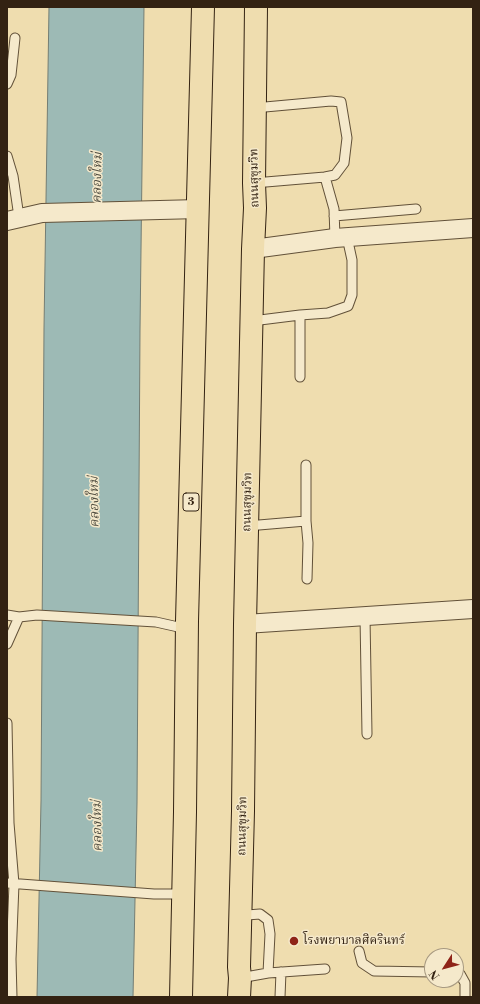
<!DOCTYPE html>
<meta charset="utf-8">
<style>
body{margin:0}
#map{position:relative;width:480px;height:1004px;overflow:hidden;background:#efddaf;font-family:"Libre Bodoni",serif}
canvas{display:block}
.frame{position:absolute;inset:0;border:8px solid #332212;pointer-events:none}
.north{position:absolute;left:424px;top:948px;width:40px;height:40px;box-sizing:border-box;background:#f5e9cb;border:1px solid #a79981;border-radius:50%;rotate:234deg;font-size:11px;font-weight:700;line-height:16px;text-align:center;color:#332212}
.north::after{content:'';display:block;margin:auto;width:14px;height:18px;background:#8f2418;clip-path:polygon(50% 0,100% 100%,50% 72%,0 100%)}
</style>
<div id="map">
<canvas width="480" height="1004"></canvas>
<div class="frame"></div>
<div class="north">N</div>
</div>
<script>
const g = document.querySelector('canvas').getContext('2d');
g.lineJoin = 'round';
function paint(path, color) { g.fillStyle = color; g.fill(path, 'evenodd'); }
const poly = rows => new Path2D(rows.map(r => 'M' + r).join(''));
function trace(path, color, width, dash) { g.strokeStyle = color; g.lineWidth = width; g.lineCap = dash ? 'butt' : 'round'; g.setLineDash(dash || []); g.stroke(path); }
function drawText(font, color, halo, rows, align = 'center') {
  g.font = font + ' "Libre Bodoni","Noto Serif Thai",serif'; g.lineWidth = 3; g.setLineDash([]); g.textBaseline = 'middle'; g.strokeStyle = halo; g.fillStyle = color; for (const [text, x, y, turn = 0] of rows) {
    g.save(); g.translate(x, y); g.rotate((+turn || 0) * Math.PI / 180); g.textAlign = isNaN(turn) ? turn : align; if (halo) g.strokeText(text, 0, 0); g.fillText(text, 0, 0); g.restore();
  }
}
const water = poly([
 [49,7,144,7,140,330,137,803,133,997,37,997,41,801,44,328,49,7]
]);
const service = poly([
 [7,84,11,75,15,38],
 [254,108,331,101,341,102,347,138,344,163,335,175,325,177],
 [7,156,13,176,19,217],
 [254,183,325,177,334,209,335,238],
 [334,216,416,209],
 [300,315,300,377],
 [252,321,300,315,328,313,348,306,352,295,352,260,347,237],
 [306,465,306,521,308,543,307,579],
 [247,526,306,521],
 [7,615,19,617],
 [365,617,367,734],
 [7,644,19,617,37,615,156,622,187,629],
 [7,723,9,823,14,884,11,959,12,997],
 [7,883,154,894,183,894],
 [240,919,247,915,260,914,268,920,270,934,268,973],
 [359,951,362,963,374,971,432,972],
 [456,973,460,974,465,983,465,997],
 [240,978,268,973,325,969],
 [280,997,281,972]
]);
const minor = poly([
 [7,221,42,213,199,209],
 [253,249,335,238,473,228],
 [245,624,473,609]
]);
const trunk = poly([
 [181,997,185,812,187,621,203,7],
 [239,997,240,978,239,967,243,811,245,624,253,249,255,208,254,183,256,7]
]);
const markers = [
 [294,941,5,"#8f2418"]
];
const shields = [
 [191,502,16]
];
const shieldNames = [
 ["3",191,502]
];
const streetNames = [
 ["ถนนสุขุมวิท",255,178,-91],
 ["ถนนสุขุมวิท",248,502,-89],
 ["ถนนสุขุมวิท",243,826,-89]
];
const poiNames = [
 ["โรงพยาบาลศิครินทร์",303,941]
];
const waterNames = [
 ["คลองใหม่",98,178,-89],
 ["คลองใหม่",95,502,-91],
 ["คลองใหม่",98,826,-91]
];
paint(water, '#9dbab5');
trace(water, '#737d74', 1);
trace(service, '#625139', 11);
trace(minor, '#625139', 20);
trace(trunk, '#332212', 24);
trace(service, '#f5e9cb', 9);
trace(minor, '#f5e9cb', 18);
trace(trunk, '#efddaf', 22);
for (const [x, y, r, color] of markers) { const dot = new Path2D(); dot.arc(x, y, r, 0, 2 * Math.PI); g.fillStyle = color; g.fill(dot); trace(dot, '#f5e9cb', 1.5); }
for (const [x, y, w] of shields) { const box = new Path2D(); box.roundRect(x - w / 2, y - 9, w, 18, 3); g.fillStyle = '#f5e9cb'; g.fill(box); trace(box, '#332212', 1); }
drawText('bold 11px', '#332212', null, shieldNames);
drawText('12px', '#332212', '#f5e9cb', streetNames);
drawText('12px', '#332212', '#f5e9cb', poiNames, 'left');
drawText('italic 13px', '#535043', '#f5e9cb', waterNames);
</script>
